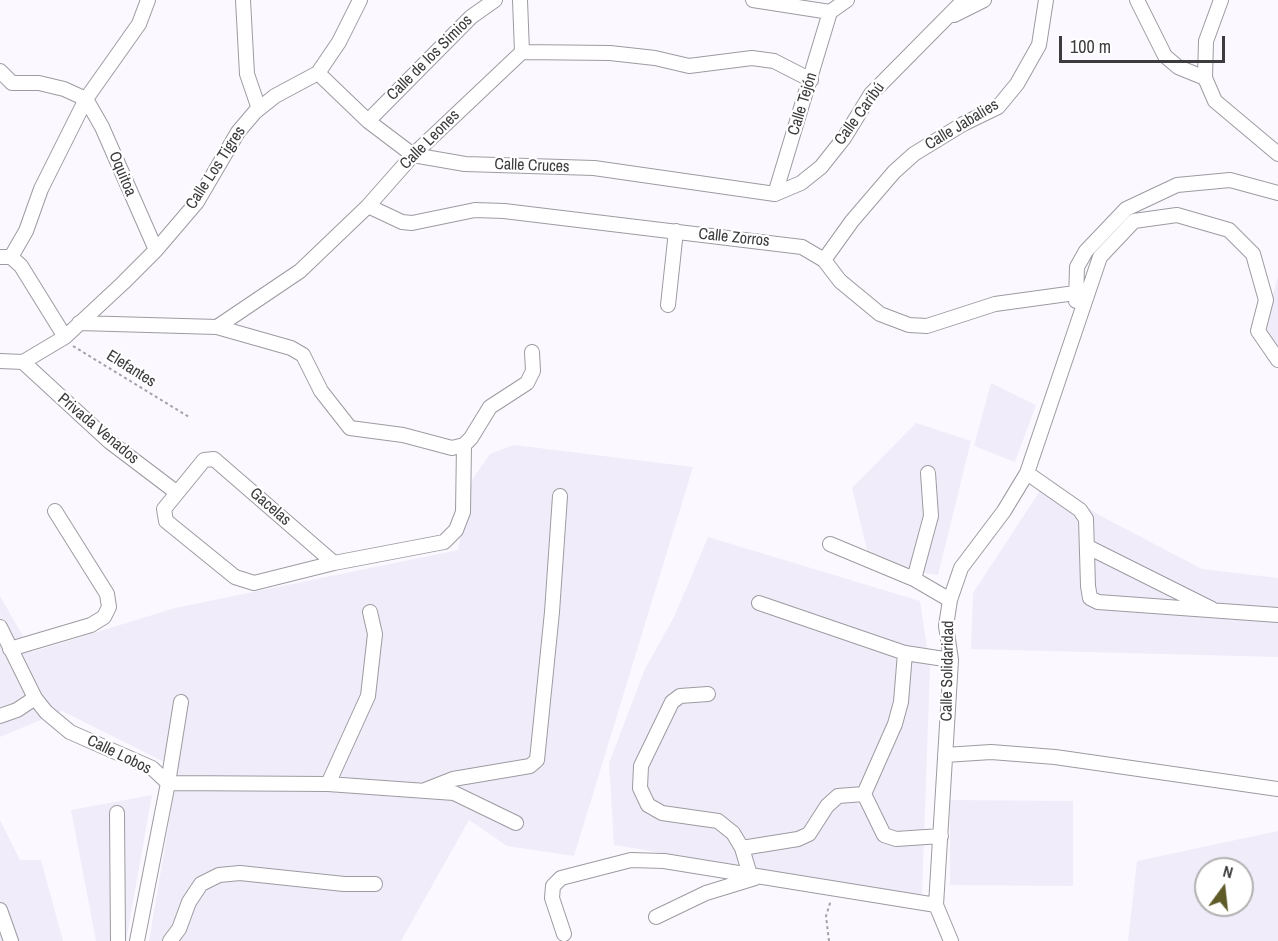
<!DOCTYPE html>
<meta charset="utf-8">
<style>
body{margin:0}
#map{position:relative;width:1278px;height:941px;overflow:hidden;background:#fbf8ff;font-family:"Archivo Narrow",sans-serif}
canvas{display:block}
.north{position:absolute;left:1194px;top:857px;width:60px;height:60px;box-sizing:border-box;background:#fff;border:2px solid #b1b1b1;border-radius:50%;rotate:15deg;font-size:16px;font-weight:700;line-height:24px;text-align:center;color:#3c3b3d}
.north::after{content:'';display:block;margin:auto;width:21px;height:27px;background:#5e5b28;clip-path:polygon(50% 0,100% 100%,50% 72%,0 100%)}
.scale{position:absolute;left:1059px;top:36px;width:166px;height:27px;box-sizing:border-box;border:3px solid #3c3b3d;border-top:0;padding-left:8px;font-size:18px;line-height:21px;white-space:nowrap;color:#3c3b3d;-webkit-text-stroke:4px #fff;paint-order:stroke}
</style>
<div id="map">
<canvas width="1278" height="941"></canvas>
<div class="north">N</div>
<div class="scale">100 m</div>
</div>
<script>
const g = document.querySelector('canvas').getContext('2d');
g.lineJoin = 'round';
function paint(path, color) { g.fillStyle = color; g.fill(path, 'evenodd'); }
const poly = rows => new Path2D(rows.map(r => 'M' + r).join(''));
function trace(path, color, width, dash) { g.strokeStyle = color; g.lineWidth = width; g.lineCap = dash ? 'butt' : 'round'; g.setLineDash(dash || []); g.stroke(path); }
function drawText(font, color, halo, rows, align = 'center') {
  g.font = font + ' "Archivo Narrow",sans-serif'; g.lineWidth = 4.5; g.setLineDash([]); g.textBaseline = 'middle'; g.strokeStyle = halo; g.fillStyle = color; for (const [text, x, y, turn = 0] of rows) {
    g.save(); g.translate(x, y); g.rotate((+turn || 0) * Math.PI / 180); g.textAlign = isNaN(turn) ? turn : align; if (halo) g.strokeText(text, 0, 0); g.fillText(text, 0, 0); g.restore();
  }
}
const built = poly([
 [1278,276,1278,348,1264,328],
 [991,383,1036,405,1015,462,974,446],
 [916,423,971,441,938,575,871,566,852,488],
 [514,445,693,467,574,856,507,846,469,820,401,941,149,941,178,769,62,711,0,737,0,596,32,652,175,608,458,550,472,480,490,454],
 [1047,480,1099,515,1202,569,1278,578,1278,657,971,649,973,593],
 [708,537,920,601,930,667,922,895,614,845,609,763,645,669,674,617],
 [152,795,126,941,96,941,71,810],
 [950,800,1073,801,1073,886,950,885],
 [0,820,20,860,41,860,63,941,0,941],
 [1278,831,1278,941,1128,941,1137,861],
 [1206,869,1242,869,1242,905,1206,905]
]);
const path = poly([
 [73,346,189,417],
 [829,941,826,916,831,900]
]);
const minor = poly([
 [243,0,247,74,259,109],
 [520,0,522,52],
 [753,0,830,12],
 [1137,0,1165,56,1178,67,1205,78],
 [1221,0,1206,41,1205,78,1215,101,1278,154],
 [830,12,847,0],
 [954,15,984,0],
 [0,71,12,83,39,83,64,89,86,99],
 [318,73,368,121,413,155,465,164,594,168,775,194,801,183,821,167,844,138,871,94,964,0],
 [86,99,102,127,156,250],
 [368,121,471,17,495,0],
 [775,194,830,12],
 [368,206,402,222,412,223,475,210,504,211,802,247,824,260,840,281,880,314,909,325,927,326,995,304,1075,293],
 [0,257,11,257,21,266,65,337],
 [11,257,26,231,41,189,86,99,139,24,148,0],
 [824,260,852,221,894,172,914,154,963,124,998,107,1017,84,1039,45,1046,0],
 [1076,301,1077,267,1086,251,1126,209,1177,185,1230,180,1278,193],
 [668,305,676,231],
 [79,323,217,327,300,271,368,206,413,155,522,52,610,53,655,58,689,66,752,58,774,61,811,80],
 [217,327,291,348,303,355,321,391,350,428,403,435,452,448,464,445,471,438,490,407,527,383,533,371,532,352],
 [0,361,23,362,65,337,123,283,156,250,197,202,238,132,255,112,275,96,318,73,339,42,360,0],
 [23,362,110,442,176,492],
 [1027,473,1080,510,1086,519,1088,586,1090,598,1098,602,1278,615],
 [830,544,914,579,950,600],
 [1088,547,1212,609],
 [334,563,214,459,204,460,164,509,166,521,235,577,254,583,334,563,444,542,456,530,463,512,464,445],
 [914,579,931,516,928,473],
 [759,603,905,653,951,660],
 [0,627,35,698,46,712,70,732,152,768,168,783,137,941],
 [10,649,91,625,104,617,109,607,107,594,55,511],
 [708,694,680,696,672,702,641,766,640,788,648,805,662,813,718,821,733,833,742,848,750,875],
 [181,702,168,783,328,784,454,793,516,823],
 [0,716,17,710,35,698],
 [945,755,991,752,1055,757,1278,789],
 [328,784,368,696,375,634,370,612],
 [425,790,453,779,530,766,537,760,552,612,560,496],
 [864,794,884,835,896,839,941,836],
 [117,813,118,941],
 [742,848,798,839,809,834,827,806,838,796,864,794,895,724,901,702,905,653],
 [0,910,11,941],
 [656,917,706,893,755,878],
 [564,934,552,898,553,886,561,878,631,860,664,861,936,905],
 [170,941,179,929,189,902,201,884,219,875,240,873,344,884,375,884],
 [951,941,936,905,951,660,946,626,950,600,961,568,1004,511,1027,473,1100,257,1134,221,1177,215,1229,230,1253,254,1266,300,1258,331,1278,360]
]);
const streetNames = [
 ["Calle de los Simios",430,58,-45],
 ["Calle Tejón",803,104,-73],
 ["Calle Caribú",860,114,-54],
 ["Calle Jabalies",962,125,-31],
 ["Calle Leones",430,140,-45],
 ["Calle Cruces",532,166,2],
 ["Calle Los Tigres",216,168,-57],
 ["Oquitoa",122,174,67],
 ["Calle Zorros",734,238,6],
 ["Elefantes",131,369,32],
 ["Privada Venados",98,429,40],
 ["Gacelas",270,507,41],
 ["Calle Solidaridad",948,671,-89],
 ["Calle Lobos",119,755,26]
];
paint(built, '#f1ecfa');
trace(minor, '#9d9ba1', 16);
trace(path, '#a4a2a7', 2, [3, 3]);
trace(minor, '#fff', 14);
drawText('16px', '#3c3b3d', '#fff', streetNames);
</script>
